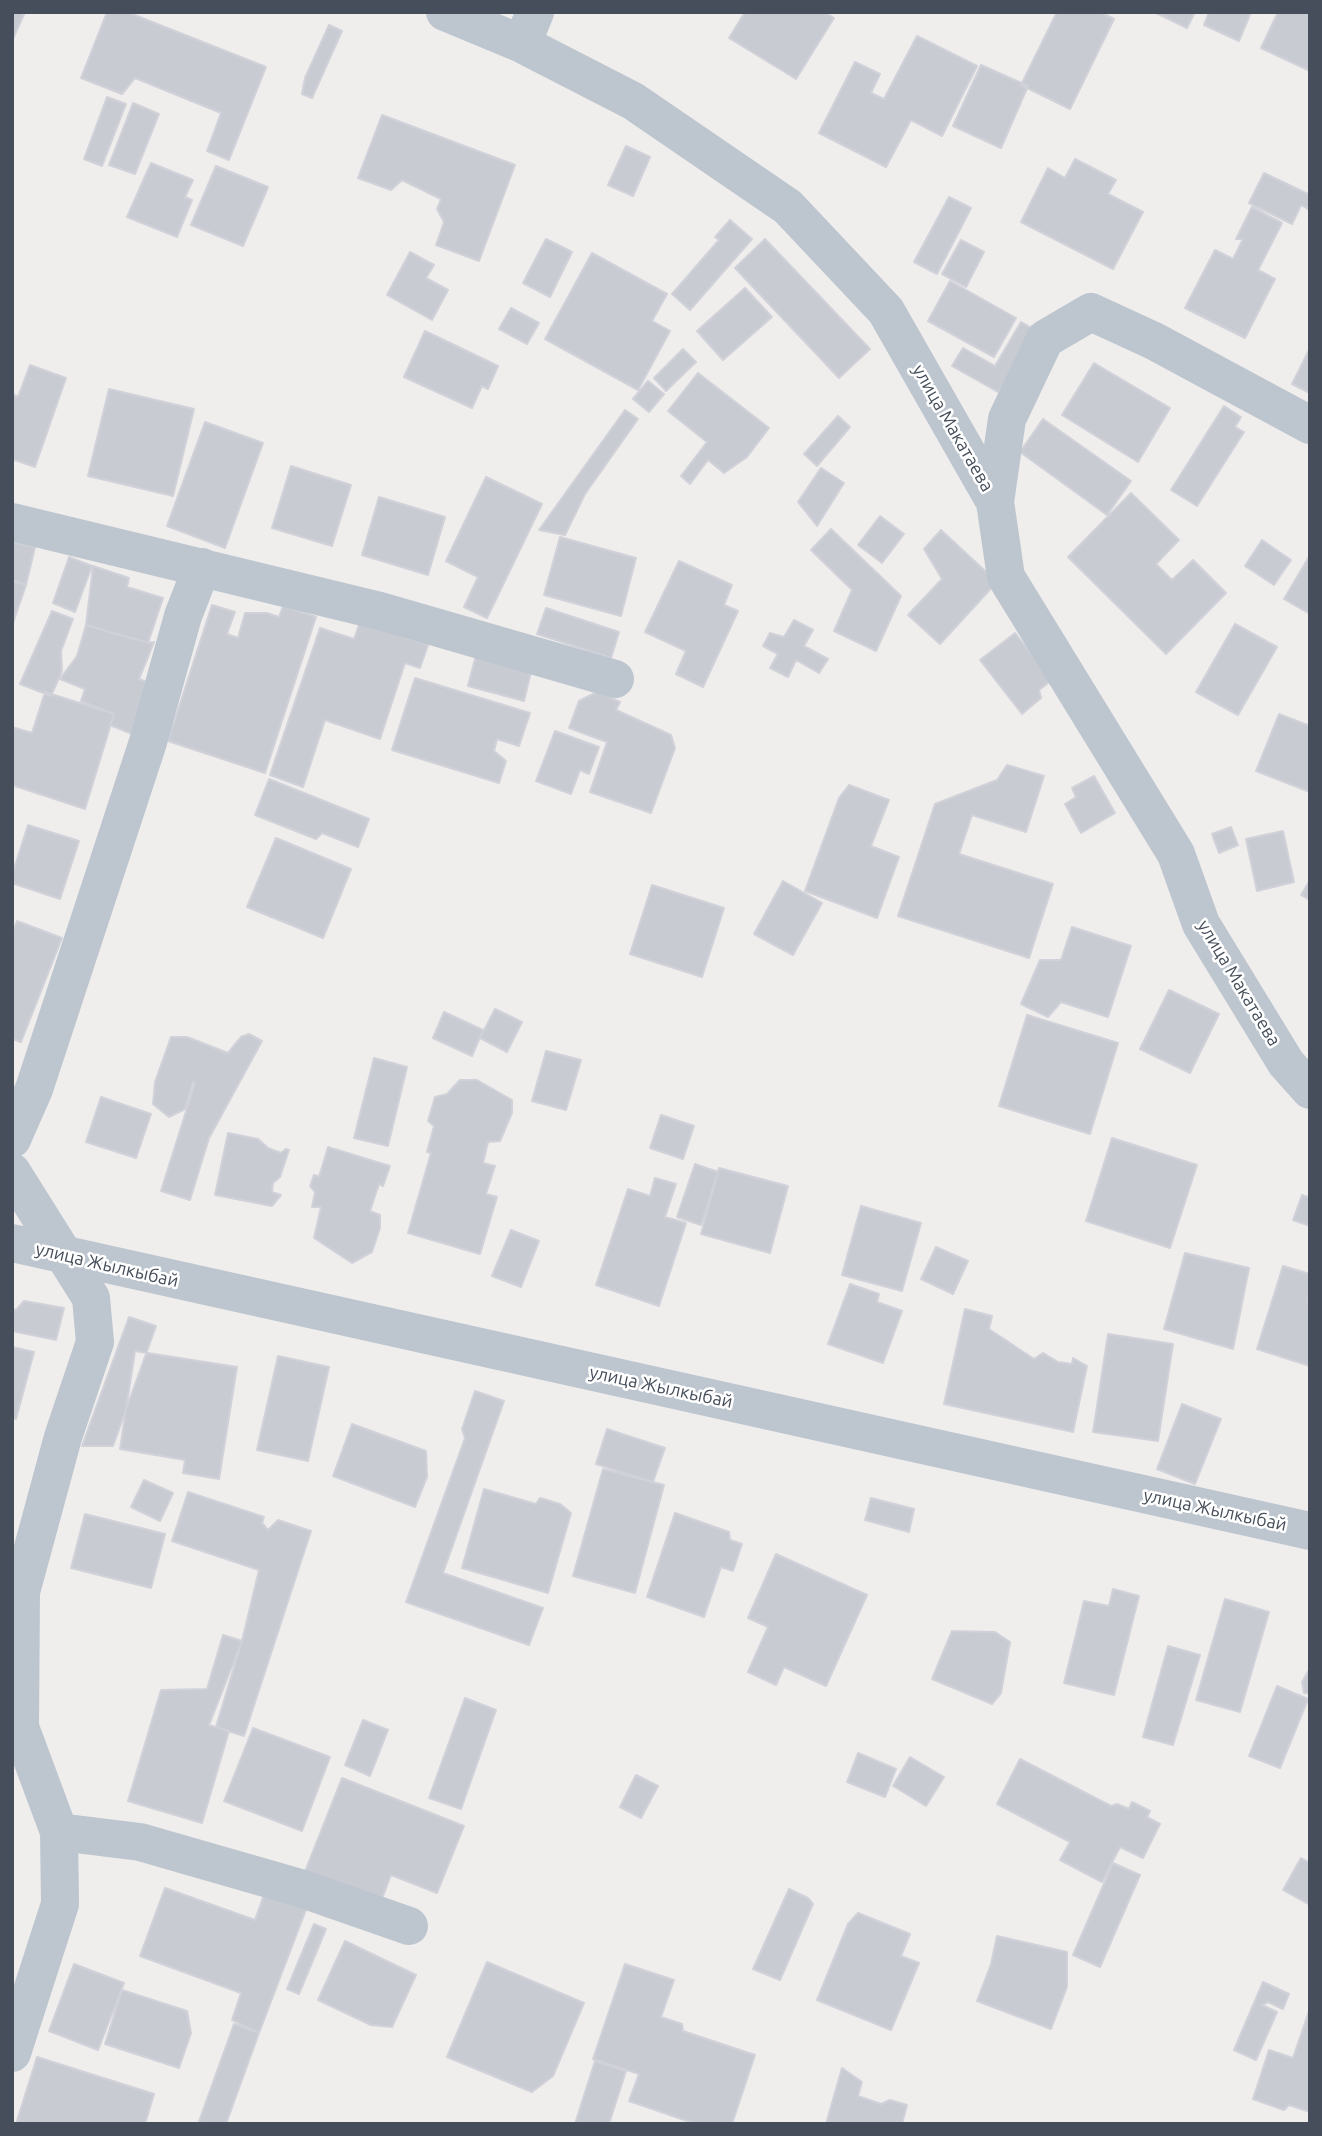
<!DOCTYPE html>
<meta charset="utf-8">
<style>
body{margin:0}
#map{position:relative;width:1322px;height:2136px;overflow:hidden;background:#f0eded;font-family:Ubuntu,sans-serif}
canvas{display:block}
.frame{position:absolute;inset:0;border:14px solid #454e5a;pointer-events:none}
</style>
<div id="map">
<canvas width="1322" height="2136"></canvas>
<div class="frame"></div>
</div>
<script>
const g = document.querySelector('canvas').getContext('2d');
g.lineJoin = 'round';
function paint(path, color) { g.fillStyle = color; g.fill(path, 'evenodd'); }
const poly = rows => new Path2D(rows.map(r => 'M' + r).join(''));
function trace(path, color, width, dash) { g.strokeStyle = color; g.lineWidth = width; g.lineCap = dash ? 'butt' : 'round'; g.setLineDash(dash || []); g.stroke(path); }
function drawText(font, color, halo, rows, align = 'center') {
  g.font = font + ' Ubuntu,sans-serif'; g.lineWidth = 5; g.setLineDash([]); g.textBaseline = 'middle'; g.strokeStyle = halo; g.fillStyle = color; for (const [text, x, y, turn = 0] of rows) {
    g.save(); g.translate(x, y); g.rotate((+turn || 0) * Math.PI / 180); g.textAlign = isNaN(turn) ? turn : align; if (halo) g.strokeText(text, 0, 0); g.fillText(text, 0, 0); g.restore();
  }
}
const building = poly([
 [12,12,25,12,12,41,12,12],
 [107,12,133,12,132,14,266,67,229,160,207,151,221,113,135,78,122,94,81,78,107,12],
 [745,12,824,12,834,18,796,79,729,38,745,12],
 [1057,12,1100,12,1114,19,1070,109,1021,85,1057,12],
 [1154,12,1195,12,1187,28,1154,12],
 [1209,12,1251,12,1239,41,1204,25,1209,12],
 [1278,12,1310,12,1310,71,1261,48,1278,12],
 [329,25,342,31,312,98,302,94,305,78,329,25],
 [917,36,977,66,942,136,911,120,886,167,819,133,855,62,880,74,871,93,884,99,917,36],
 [981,65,1028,86,1001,148,953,126,981,65],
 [107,97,126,104,102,166,84,159,107,97],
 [133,103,159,114,135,174,109,165,133,103],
 [382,115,515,165,479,261,436,245,444,222,437,209,441,199,402,180,391,190,358,178,382,115],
 [626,146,650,157,633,196,608,185,626,146],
 [1075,159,1116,180,1108,194,1143,212,1113,269,1021,222,1048,168,1065,178,1075,159],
 [151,163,193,180,185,197,192,200,177,237,127,217,151,163],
 [216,166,268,187,243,246,191,225,216,166],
 [1264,173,1310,195,1310,210,1301,205,1292,224,1249,203,1264,173],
 [949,197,971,208,937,274,914,262,949,197],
 [1252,207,1282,223,1258,270,1275,279,1245,338,1185,308,1215,250,1233,259,1243,239,1236,239,1252,207],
 [730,220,752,239,690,310,672,294,719,240,715,237,730,220],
 [546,239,572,252,550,297,523,283,546,239],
 [765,239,870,349,839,378,735,268,765,239],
 [961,240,984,252,966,287,942,274,961,240],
 [410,252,434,265,426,278,448,290,432,320,387,295,410,252],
 [592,253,667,294,652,321,670,331,638,390,545,339,592,253],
 [950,281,1016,318,994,357,928,321,950,281],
 [745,288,772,317,723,360,697,331,745,288],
 [511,308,539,323,527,344,499,329,511,308],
 [1021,322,1037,331,1010,379,998,392,952,366,963,348,995,366,1021,322],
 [425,331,498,366,488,389,482,386,472,408,404,377,425,331],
 [1310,348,1310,393,1292,384,1310,348],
 [683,349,696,362,666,391,654,378,683,349],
 [1094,363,1170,408,1138,462,1062,415,1094,363],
 [30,365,66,378,35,467,12,459,12,394,18,397,30,365],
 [698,373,769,428,747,457,724,473,708,460,690,484,681,476,707,442,668,411,698,373],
 [648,381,664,394,649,412,633,399,648,381],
 [109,389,194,409,173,496,88,476,109,389],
 [1224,406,1241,417,1235,427,1244,432,1197,506,1171,490,1224,406],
 [625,410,638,419,585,494,565,535,539,530,625,410],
 [838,416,850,427,817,466,804,454,838,416],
 [1043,419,1131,481,1107,515,1020,452,1043,419],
 [205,422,263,443,225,548,167,526,205,422],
 [291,466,351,485,332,546,272,528,291,466],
 [821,468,844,483,817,526,798,502,821,468],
 [486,477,542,504,487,618,464,607,478,577,446,561,486,477],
 [1131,493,1179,540,1156,564,1172,580,1193,560,1226,593,1166,654,1068,557,1131,493],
 [379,497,445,517,428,575,362,555,379,497],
 [880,516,904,534,882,563,858,545,880,516],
 [831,529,901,596,876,651,834,631,852,590,811,550,831,529],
 [941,530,997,582,940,644,908,615,942,579,924,549,941,530],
 [560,537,636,558,621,616,544,595,560,537],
 [1262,540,1291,560,1274,585,1245,566,1262,540],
 [12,542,35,547,26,585,12,581,12,542],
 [1310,555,1310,614,1284,599,1310,555],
 [69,557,92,566,75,612,53,603,69,557],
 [679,561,732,585,724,605,738,611,703,687,676,674,686,651,645,632,679,561],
 [93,566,129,578,127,587,163,598,148,643,86,625,93,566],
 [12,580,26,585,12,626,12,580],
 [212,605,235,612,227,634,238,638,245,613,267,613,279,617,283,606,316,617,265,773,168,741,212,605],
 [546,608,619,632,611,658,537,634,546,608],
 [52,611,73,619,61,651,62,671,51,696,20,684,52,611],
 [794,620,813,630,804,646,828,659,819,673,796,660,788,677,770,668,778,654,763,646,770,633,784,637,794,620],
 [360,622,428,645,420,668,405,663,380,739,325,720,303,787,270,775,320,628,354,639,360,622],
 [1235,624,1277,647,1238,715,1196,692,1235,624],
 [86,625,148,643,154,642,139,679,152,684,132,734,110,725,114,714,81,701,85,689,60,679,77,656,86,625],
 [1015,633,1052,680,1039,690,1041,698,1022,714,980,660,1015,633],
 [476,655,532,668,524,701,468,686,476,655],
 [415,678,530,713,519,746,497,739,494,751,506,761,499,783,392,750,415,678],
 [45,692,114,714,85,809,12,785,12,727,32,733,45,692],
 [597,692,620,702,616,710,671,735,675,748,651,813,590,792,607,742,569,728,579,701,597,692],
 [1279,714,1310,726,1310,792,1256,771,1279,714],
 [555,731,599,747,589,774,580,770,571,794,536,781,555,731],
 [1007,765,1044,776,1026,832,972,815,959,854,1053,884,1029,958,898,916,935,804,997,780,1007,765],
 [1094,776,1115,813,1081,833,1065,804,1076,797,1072,788,1094,776],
 [269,779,369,819,358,847,322,833,316,839,255,815,269,779],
 [849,785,889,800,871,846,899,857,877,918,805,891,839,798,849,785],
 [28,825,79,841,60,899,12,883,12,875,28,825],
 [1231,827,1238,845,1219,853,1212,834,1231,827],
 [1283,831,1294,882,1257,891,1246,839,1283,831],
 [276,838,351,869,323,938,247,907,276,838],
 [1310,880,1310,900,1301,895,1310,880],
 [783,881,822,903,793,955,754,934,783,881],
 [652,885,724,908,702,977,630,954,652,885],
 [17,921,62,938,21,1042,12,1039,12,934,17,921],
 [1072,927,1131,946,1108,1017,1061,1002,1048,1017,1021,1004,1040,960,1061,960,1072,927],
 [1169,990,1219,1014,1190,1073,1140,1049,1169,990],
 [495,1009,522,1022,507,1052,480,1038,495,1009],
 [444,1012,483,1030,472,1056,433,1038,444,1012],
 [1027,1015,1118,1043,1090,1134,999,1106,1027,1015],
 [249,1034,262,1041,209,1138,190,1200,161,1191,195,1083,193,1082,185,1109,169,1117,153,1104,155,1082,171,1037,187,1037,228,1053,241,1037,249,1034],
 [546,1051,581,1060,566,1110,532,1101,546,1051],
 [374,1058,407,1067,388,1146,354,1138,374,1058],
 [460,1080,477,1080,512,1100,512,1113,500,1141,488,1142,483,1163,495,1166,486,1194,497,1197,480,1254,408,1233,431,1153,427,1152,434,1126,428,1121,435,1097,447,1094,460,1080],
 [101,1097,151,1114,136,1158,86,1142,101,1097],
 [661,1115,694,1126,683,1159,650,1148,661,1115],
 [228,1133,258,1139,268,1148,281,1153,286,1149,289,1150,280,1177,273,1183,272,1192,281,1195,272,1206,215,1195,228,1133],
 [1112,1138,1197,1165,1170,1248,1086,1221,1112,1138],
 [328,1147,390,1166,383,1186,379,1184,370,1211,380,1215,380,1228,372,1252,352,1263,314,1238,321,1207,312,1207,315,1192,310,1186,314,1175,319,1177,328,1147],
 [695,1164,718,1172,701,1225,677,1217,695,1164],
 [719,1168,788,1186,770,1253,701,1234,719,1168],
 [655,1178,676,1184,665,1217,686,1223,659,1306,596,1285,628,1189,650,1196,655,1178],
 [1302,1195,1310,1198,1310,1226,1293,1220,1302,1195],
 [861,1206,921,1223,902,1291,842,1275,861,1206],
 [511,1230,539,1241,521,1287,492,1276,511,1230],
 [936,1247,968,1261,953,1294,921,1279,936,1247],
 [1185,1253,1249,1268,1233,1349,1164,1329,1185,1253],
 [1283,1266,1310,1274,1308,1304,1310,1304,1310,1366,1257,1349,1283,1266],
 [850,1284,879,1294,877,1302,902,1311,883,1363,828,1344,850,1284],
 [24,1301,64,1308,56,1340,12,1331,12,1309,16,1310,24,1301],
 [965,1309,992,1316,989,1329,1034,1359,1043,1353,1058,1362,1072,1364,1073,1358,1087,1366,1073,1432,944,1404,965,1309],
 [129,1317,156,1326,113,1446,82,1446,129,1317],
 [1108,1334,1173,1344,1158,1441,1093,1432,1108,1334],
 [12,1347,34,1352,16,1419,12,1418,12,1347],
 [135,1351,237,1367,219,1479,183,1473,185,1460,120,1449,135,1351],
 [278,1356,329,1367,308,1461,257,1450,278,1356],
 [475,1391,504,1401,443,1573,543,1608,529,1645,406,1602,465,1438,462,1429,475,1391],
 [1182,1404,1221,1419,1195,1484,1157,1469,1182,1404],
 [352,1424,426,1451,427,1477,415,1507,333,1476,352,1424],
 [607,1429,665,1448,653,1482,596,1464,607,1429],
 [603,1469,664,1485,635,1593,573,1576,603,1469],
 [144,1480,173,1493,160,1521,131,1507,144,1480],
 [484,1489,536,1504,540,1498,560,1504,571,1513,548,1593,462,1568,484,1489],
 [188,1492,264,1517,262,1523,268,1530,278,1520,311,1531,244,1736,209,1725,242,1641,259,1570,172,1541,188,1492],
 [871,1498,914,1509,909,1532,865,1520,871,1498],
 [675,1513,729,1532,730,1540,742,1544,733,1571,721,1567,704,1617,647,1597,675,1513],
 [85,1514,165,1534,151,1588,71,1568,85,1514],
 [776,1554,867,1595,826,1686,784,1667,776,1685,748,1672,768,1627,748,1618,776,1554],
 [1113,1589,1139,1596,1114,1695,1064,1683,1084,1601,1109,1606,1113,1589],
 [1225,1599,1269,1612,1240,1712,1196,1700,1225,1599],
 [952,1631,995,1632,1010,1642,1001,1693,992,1704,932,1679,952,1631],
 [223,1635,242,1641,216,1727,229,1731,202,1823,128,1801,161,1690,207,1689,223,1635],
 [1168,1646,1200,1655,1173,1745,1143,1737,1168,1646],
 [1310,1668,1310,1693,1304,1693,1302,1682,1310,1668],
 [1277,1686,1308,1699,1280,1768,1249,1756,1277,1686],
 [465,1698,496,1710,461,1809,429,1798,465,1698],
 [363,1720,388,1730,370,1776,345,1765,363,1720],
 [253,1728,330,1757,302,1831,224,1801,253,1728],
 [858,1753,896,1769,885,1797,847,1782,858,1753],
 [910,1757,944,1777,926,1806,893,1786,910,1757],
 [1020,1759,1111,1806,1117,1804,1129,1809,1132,1802,1150,1811,1147,1817,1160,1824,1143,1858,1120,1847,1102,1882,1060,1860,1070,1842,997,1804,1020,1759],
 [636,1775,658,1786,641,1818,620,1807,636,1775],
 [342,1778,464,1826,437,1893,391,1875,380,1904,304,1874,342,1778],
 [1301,1858,1310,1863,1310,1905,1283,1890,1301,1858],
 [1113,1863,1140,1875,1100,1967,1073,1955,1113,1863],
 [165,1888,255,1920,265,1892,307,1907,259,2033,232,2020,241,1993,140,1956,165,1888],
 [789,1889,808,1898,813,1904,780,1980,753,1969,789,1889],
 [858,1913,910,1934,901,1956,919,1963,891,2030,817,2000,848,1924,858,1913],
 [314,1924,326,1929,299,1994,287,1989,314,1924],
 [997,1936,1067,1952,1067,1987,1051,2029,977,2001,991,1964,997,1936],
 [345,1941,416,1975,392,2027,371,2025,318,2000,345,1941],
 [487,1962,584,2003,553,2076,532,2092,447,2057,487,1962],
 [74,1964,124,1983,98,2050,49,2031,74,1964],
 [625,1964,674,1980,661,2017,682,2024,683,2031,755,2055,732,2124,696,2124,629,2101,639,2074,593,2059,625,1964],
 [1263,1982,1289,1994,1283,2009,1268,2002,1262,2005,1277,2012,1256,2060,1234,2050,1263,1982],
 [122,1990,187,2011,191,2033,179,2068,105,2044,122,1990],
 [1309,2011,1310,2112,1289,2105,1284,2110,1253,2099,1269,2050,1293,2058,1309,2011],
 [234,2024,259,2033,226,2124,198,2124,234,2024],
 [37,2057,154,2094,145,2124,16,2124,37,2057],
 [595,2061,626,2071,609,2124,575,2124,595,2061],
 [842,2068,862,2082,858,2096,881,2104,890,2100,907,2105,902,2124,826,2124,842,2068]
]);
const minor = poly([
 [445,12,522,44,633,101,788,207,886,311,995,502,1006,577,1176,854,1201,924,1286,1063,1310,1090],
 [522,44,535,12],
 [995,502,1007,419,1045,339,1091,312,1154,341,1310,425],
 [12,522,380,611,615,679],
 [12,1139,34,1089,62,1004,148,742,183,616,202,567],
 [12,1172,91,1298,95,1342,63,1437,21,1592,20,1727,59,1832,60,1904,12,2053],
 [12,1243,1310,1531],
 [59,1832,140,1842,300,1888,409,1926]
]);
const streetNames = [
 ["улица Макатаева",953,428,60],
 ["улица Макатаева",1239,983,59],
 ["улица Жылкыбай",107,1265,13],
 ["улица Жылкыбай",661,1387,12],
 ["улица Жылкыбай",1215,1510,12]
];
paint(building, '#c9cbd3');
trace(building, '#d1d2d9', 2);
trace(minor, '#bdc6cf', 38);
drawText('18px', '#454e5a', '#fff', streetNames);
</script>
